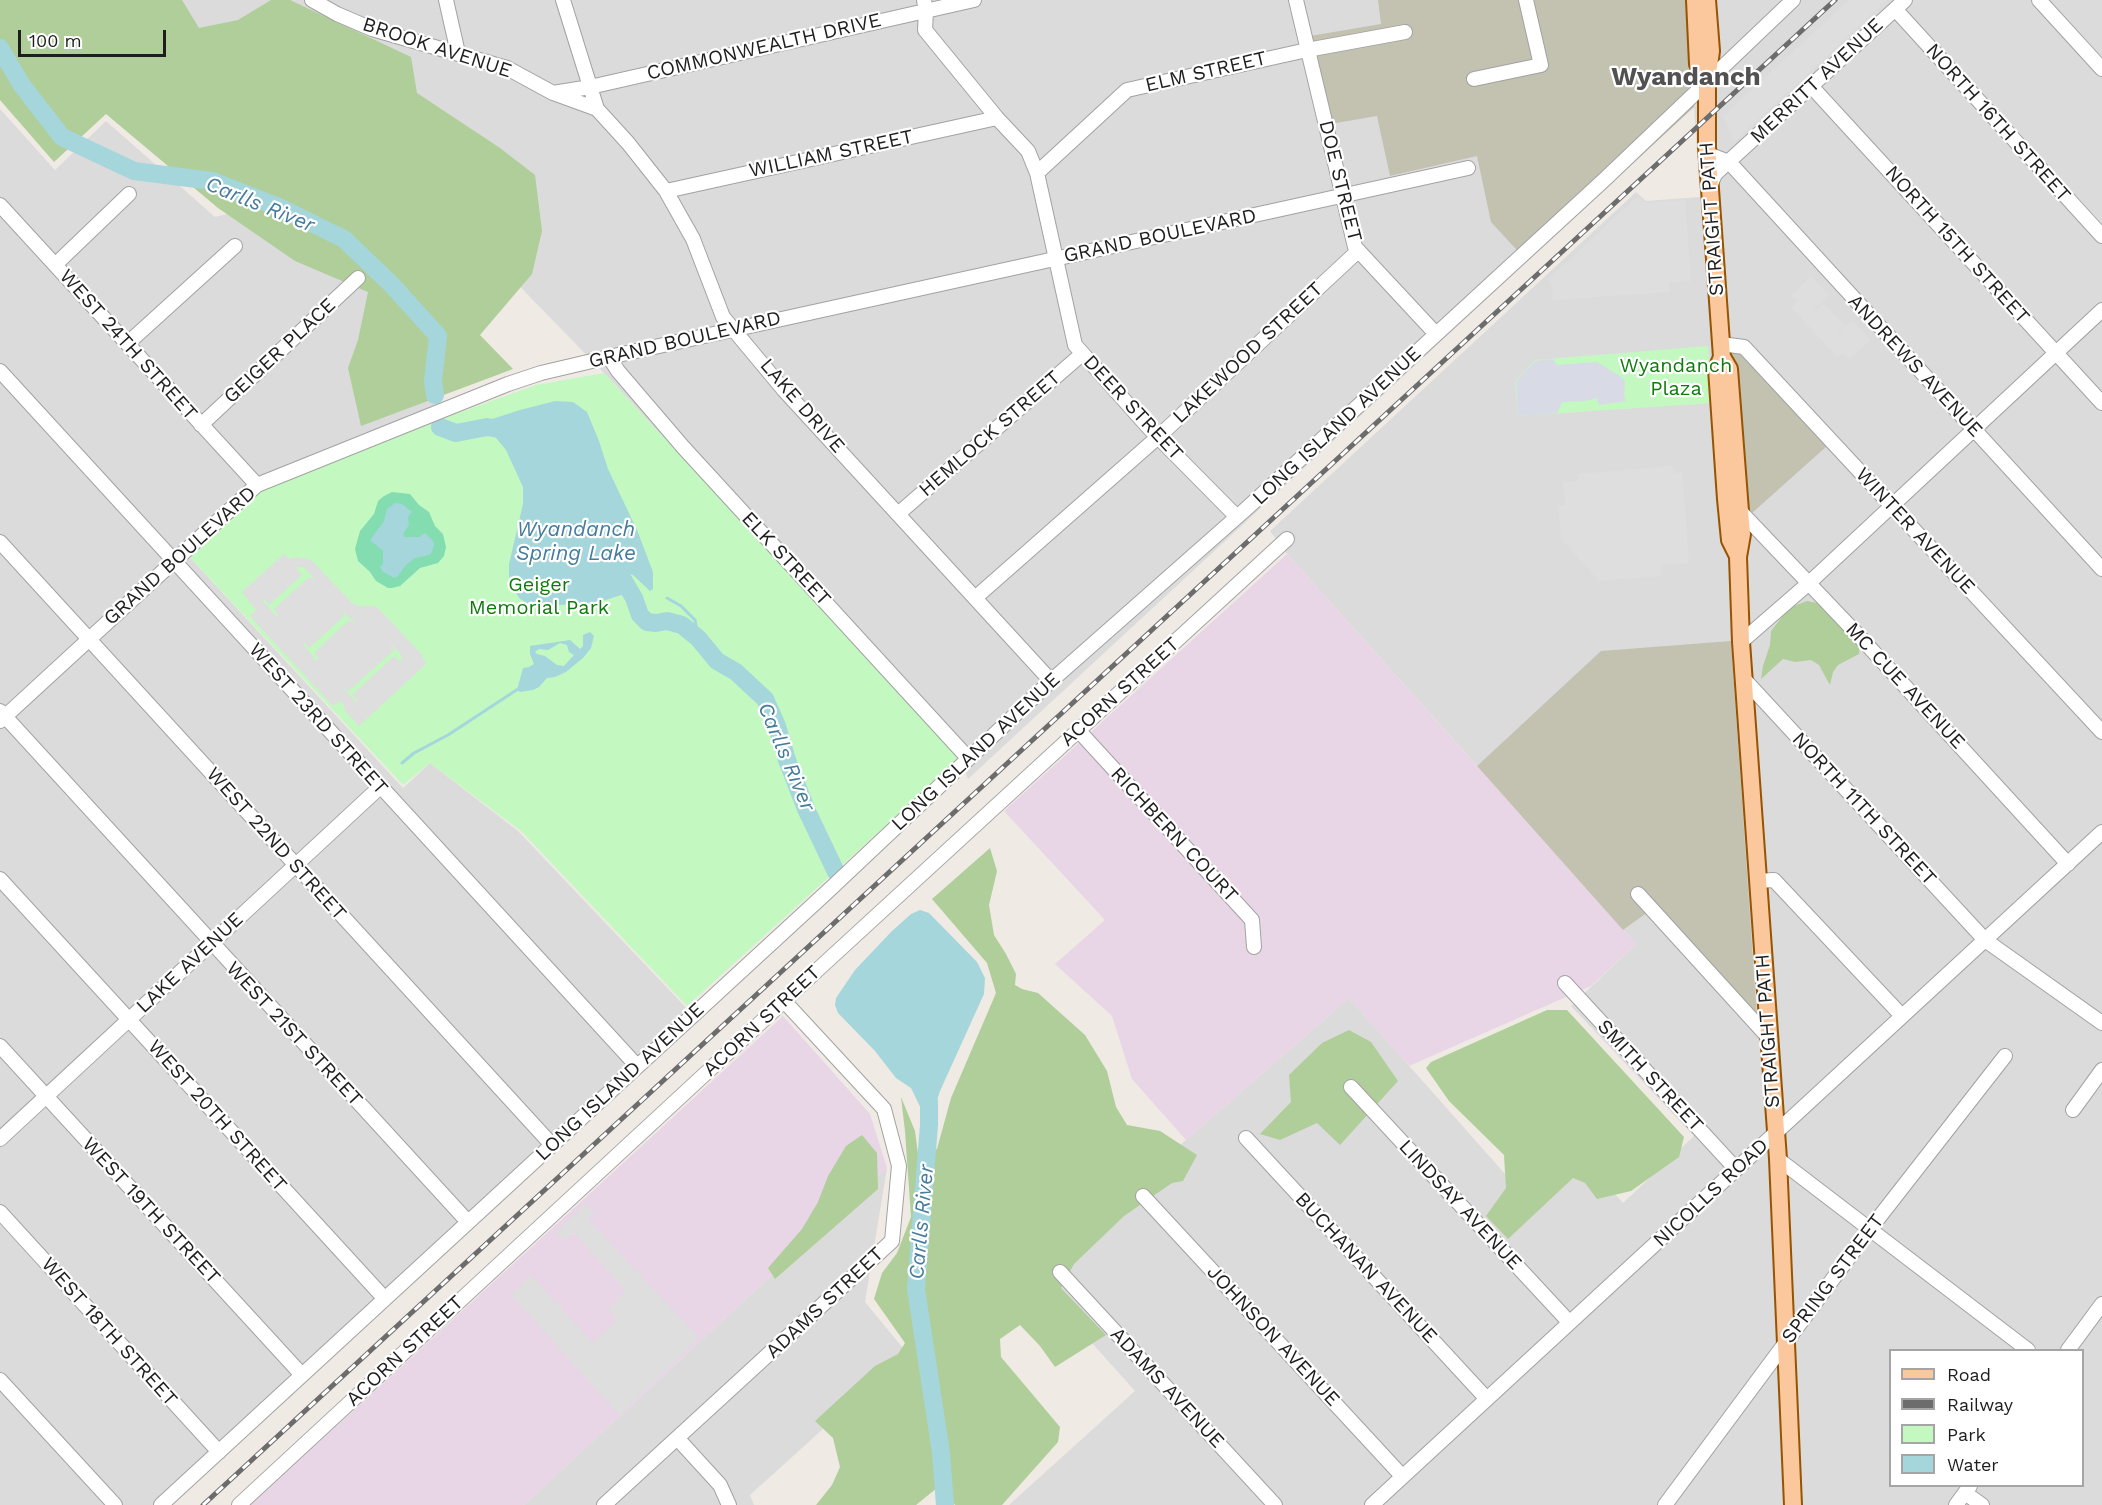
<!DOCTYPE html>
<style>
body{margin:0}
#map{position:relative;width:2102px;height:1505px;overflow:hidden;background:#efeae4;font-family:"Work Sans",sans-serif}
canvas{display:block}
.legend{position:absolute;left:1889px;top:1349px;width:195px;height:138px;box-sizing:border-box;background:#fff;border:2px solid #a5a5a5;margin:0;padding:8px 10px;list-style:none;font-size:18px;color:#1e1e1e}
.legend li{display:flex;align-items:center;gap:12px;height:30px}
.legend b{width:30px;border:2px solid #a5a5a5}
.scale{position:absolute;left:18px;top:30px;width:148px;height:27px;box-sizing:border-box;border:3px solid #1e1e1e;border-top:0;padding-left:8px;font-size:18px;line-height:21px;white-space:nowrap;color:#1e1e1e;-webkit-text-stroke:4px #fff;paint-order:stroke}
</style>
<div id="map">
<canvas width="2102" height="1505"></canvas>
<ul class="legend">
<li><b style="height:8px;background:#fbc89d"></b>Road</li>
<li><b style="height:8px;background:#6c6c6c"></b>Railway</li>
<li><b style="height:16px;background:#c3f9c1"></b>Park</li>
<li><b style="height:16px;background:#a5d6dc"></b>Water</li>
</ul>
<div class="scale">100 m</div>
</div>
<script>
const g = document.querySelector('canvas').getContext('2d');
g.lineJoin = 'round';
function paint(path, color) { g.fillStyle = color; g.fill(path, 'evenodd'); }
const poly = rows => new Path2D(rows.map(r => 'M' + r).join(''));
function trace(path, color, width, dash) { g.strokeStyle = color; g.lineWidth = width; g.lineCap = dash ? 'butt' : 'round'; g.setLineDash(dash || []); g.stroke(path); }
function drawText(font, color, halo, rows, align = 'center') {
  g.font = font + ' "Work Sans",sans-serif'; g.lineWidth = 4.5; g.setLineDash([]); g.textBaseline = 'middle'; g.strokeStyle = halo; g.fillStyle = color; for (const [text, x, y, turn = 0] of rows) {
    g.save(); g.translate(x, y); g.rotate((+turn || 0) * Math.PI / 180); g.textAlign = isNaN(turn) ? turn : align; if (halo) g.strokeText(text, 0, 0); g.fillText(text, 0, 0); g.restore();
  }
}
const residential = poly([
 [147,0,2102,0,2102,1505,1009,1505,1135,1391,1031,1275,1349,998,1529,1201,1578,1154,1623,1203,1694,1136,1571,1006,1636,944,1623,930,1658,905,1756,1016,1601,652,1477,766,1287,554,1270,531,1636,192,1646,201,1700,197,1694,107,968,779,960,758,604,373,497,263,208,68],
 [1890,1350,2082,1350,2082,1486,1890,1486],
 [0,109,55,170,106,121,215,217,327,189,475,292,434,413,184,551,403,788,430,763,518,831,693,1015,161,1505,0,1505],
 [887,1168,865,1302,907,1353,750,1495,754,1505,524,1505]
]);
const industrial = poly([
 [1287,554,1636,944,1591,986,1409,1066,1349,998,1186,1140,1132,1079,1112,1016,1055,964,1105,920,1004,811],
 [783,1016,870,1114,887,1168,524,1505,251,1505]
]);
const construction = poly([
 [1378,0,1688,0,1694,107,1527,261,1491,222,1477,156,1390,176,1377,116,1330,124,1310,36,1381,24],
 [1731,350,1742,353,1827,446,1752,513,1742,504],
 [1731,641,1757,1017,1658,905,1623,930,1477,766,1601,651]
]);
const forest = poly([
 [0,0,182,0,199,28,238,20,271,0,290,0,411,57,417,93,500,148,535,175,542,231,532,274,480,335,513,369,361,426,348,368,358,340,368,292,295,261,218,208,106,114,54,162,0,100],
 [1807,601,1817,603,1828,611,1860,647,1859,654,1838,665,1833,672,1830,685,1819,665,1811,660,1795,662,1783,659,1761,679,1763,666,1770,645,1771,631,1789,608],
 [990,848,997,871,989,905,994,935,1006,954,1016,974,1015,985,1022,989,1038,993,1085,1035,1107,1071,1116,1107,1127,1125,1160,1131,1197,1155,1183,1181,1172,1183,1124,1216,1074,1264,1061,1288,1106,1335,1055,1367,1040,1346,1020,1325,1000,1339,1001,1357,1060,1427,1058,1442,1002,1505,955,1505,948,1493,948,1483,937,1488,916,1505,816,1505,832,1485,840,1467,833,1438,815,1421,875,1366,898,1354,905,1343,874,1299,882,1273,897,1253,911,1217,905,1131,901,1097,915,1131,918,1154,937,1149,951,1098,996,993,987,963,932,899],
 [1547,1010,1567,1010,1684,1137,1679,1157,1631,1191,1597,1199,1585,1183,1573,1178,1508,1239,1486,1216,1506,1188,1504,1155,1449,1101,1426,1068,1431,1062],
 [1349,1030,1371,1042,1398,1081,1340,1145,1317,1123,1280,1140,1260,1134,1291,1102,1289,1075,1322,1043],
 [862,1135,877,1153,878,1189,775,1279,768,1268,802,1229,818,1202,828,1176,846,1146]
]);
const park = poly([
 [1708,346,1712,403,1518,416,1515,382,1535,360],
 [604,373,960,758,687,1006,521,831,430,763,403,785,184,551,257,485,536,385]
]);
const pitch = poly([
 [392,492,410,494,419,505,429,512,435,526,443,534,446,547,444,556,438,563,420,568,400,586,392,588,388,588,376,581,370,572,358,561,355,549,360,531,374,514,378,501,384,496]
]);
const parking = poly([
 [1849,0,1887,0,1734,142,1723,116],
 [1638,196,1645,203,1685,200,1691,281,1669,282,1669,292,1553,300,1552,285,1547,280],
 [1811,276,1829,295,1817,307,1811,302,1817,309,1824,304,1844,325,1838,331,1844,338,1839,331,1852,320,1871,340,1849,360,1843,353,1837,357,1791,307,1797,302,1791,295],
 [1673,466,1674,473,1682,472,1689,563,1661,565,1661,576,1599,581,1561,539,1558,506,1565,505,1563,482,1578,481,1578,474],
 [284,554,289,559,297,557,311,560,352,603,358,606,374,606,380,610,423,656,422,658,427,663,359,726,345,711,344,706,340,701,333,706,250,616,256,610,242,592],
 [298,567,304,567,316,581,309,577,274,609,278,615,276,616,262,600,265,600,269,605,302,575,297,569],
 [341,609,356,625,349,620,314,653,319,659,316,660,303,644,305,643,309,648,345,615],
 [389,643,400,653,402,660,399,661,394,656,352,695,358,701,356,702,342,686,349,691,394,650],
 [586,1204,594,1213,588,1219,699,1338,619,1415,511,1295,531,1275,593,1343,617,1320,608,1309,624,1293,624,1289,574,1233,564,1240,556,1232]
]);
const plaza = poly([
 [1553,359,1557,365,1597,362,1623,378,1625,382,1624,395,1626,401,1600,405,1596,398,1586,401,1562,402,1557,413,1518,416,1516,382,1535,361]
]);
const water = poly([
 [555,401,573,402,587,412,599,441,608,469,637,530,653,572,653,589,650,591,633,575,628,574,624,578,636,593,634,598,621,595,606,600,588,603,534,607,520,599,512,587,509,575,509,564,523,504,523,487,506,450,487,427,489,420,520,410],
 [395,503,402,504,412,512,408,517,409,525,403,534,405,537,419,537,425,533,433,541,434,545,432,552,429,555,415,558,405,566,398,576,394,578,382,571,380,567,383,564,383,551,370,540,384,521,387,509],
 [590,632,594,636,591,648,583,658,566,672,555,677,547,678,539,687,533,690,520,692,517,690,523,668,529,667,534,664,530,654,530,646,570,640,580,649,583,646,583,635],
 [560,643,567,645,569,652,574,655,564,666,557,665,545,656,537,654,535,652,539,649,548,650],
 [920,910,929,913,977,962,985,978,984,994,940,1091,929,1125,911,1088,896,1078,875,1051,838,1013,835,1005,836,998,855,970,892,931,911,914]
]);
const stream = poly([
 [667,598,681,606,695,620,698,638],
 [402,763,414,753,448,735,518,689]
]);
const river = poly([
 [0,48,21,84,62,137,134,171,212,181,281,208,344,239,392,285,438,336,433,381,435,395],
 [440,427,456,433,487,427,510,431],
 [621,576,634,598,640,615,647,622,656,623,667,621,682,625,698,638,717,661,736,672,765,699,777,726,787,760,806,809,836,872],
 [929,1102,929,1125,916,1289,941,1453,945,1505]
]);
const minor = poly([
 [312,0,337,14,372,29,507,68,553,93,597,109],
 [446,0,458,53],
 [563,0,597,109,628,143,666,191,693,239,723,317,783,389,1051,681],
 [924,0,926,11,925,30,997,118,1028,151,1037,173,1075,345,1149,428,1237,517],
 [1296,0,1355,247,1436,334],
 [2039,0,2102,69],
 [1895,9,2102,236],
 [1474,79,1541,65,1526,0],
 [1811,86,2102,403],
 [553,93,590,87,974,0],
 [1708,154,1729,162,2102,569],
 [1037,173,1127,90,1307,50,1405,32],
 [1710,187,1715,174,1905,0],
 [666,191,997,118],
 [0,205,257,485],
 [55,265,129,194],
 [128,343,235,246],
 [1721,344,1744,347,2102,732],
 [609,357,618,371,683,447,968,758],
 [0,371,637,1066],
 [201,425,358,278],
 [1740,511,1859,636,2068,864],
 [898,514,1082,354],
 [0,542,552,1145],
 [975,598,1158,437,1358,251],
 [1741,642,1809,583,2102,310],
 [1743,678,1985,940,2102,1023],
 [0,711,468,1222],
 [0,721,257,485,508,384,541,373,609,357,1468,168],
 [1078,730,1252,920,1254,947],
 [0,879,385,1299],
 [1758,881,1774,880,1902,1016],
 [1638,894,1769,1038],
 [1565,983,1736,1169],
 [0,1046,302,1375],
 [1351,1087,1569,1322],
 [2073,1110,2102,1070],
 [1246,1138,1486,1398],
 [0,1139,380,787],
 [1778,1159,2028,1350],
 [1143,1196,1402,1476],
 [0,1212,219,1452],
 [1060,1272,1275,1505],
 [2068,1350,2102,1304],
 [0,1380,115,1505],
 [678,1439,720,1485,729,1505],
 [1965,1493,1982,1505],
 [161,1505,827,892,1051,681,1246,509,1604,180,1793,0],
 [239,1505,825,963,1287,539],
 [604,1505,892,1241,899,1166,884,1109,784,1001],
 [1372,1505,2102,832],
 [1665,1505,1870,1229,2005,1056],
 [1956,1505,1970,1486]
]);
const major = poly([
 [1695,0,1698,64,1706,80],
 [1707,0,1711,51,1707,81,1707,147,1722,357,1729,369,1740,511,1742,534,1738,557,1741,642,1778,1159,1793,1505],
 [1722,357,1717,369,1726,499,1730,540,1738,556]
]);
const rail = poly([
 [203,1505,1835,0]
]);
const streetNames = [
 ["COMMONWEALTH DRIVE",764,47,-13],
 ["BROOK AVENUE",437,48,18],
 ["ELM STREET",1206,72,-13],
 ["MERRITT AVENUE",1817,81,-43],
 ["NORTH 16TH STREET",1998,123,48],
 ["WILLIAM STREET",831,154,-12],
 ["DOE STREET",1340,181,76],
 ["STRAIGHT PATH",1712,219,-94],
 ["GRAND BOULEVARD",1160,236,-12],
 ["NORTH 15TH STREET",1957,245,48],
 ["GRAND BOULEVARD",685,340,-13],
 ["WEST 24TH STREET",128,345,48],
 ["GEIGER PLACE",280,351,-43],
 ["LAKEWOOD STREET",1248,353,-43],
 ["ANDREWS AVENUE",1915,366,47],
 ["LAKE DRIVE",802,406,49],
 ["DEER STREET",1133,408,47],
 ["LONG ISLAND AVENUE",1337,426,-43],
 ["HEMLOCK STREET",990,434,-41],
 ["WINTER AVENUE",1915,531,47],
 ["GRAND BOULEVARD",180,556,-42],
 ["ELK STREET",786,559,47],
 ["MC CUE AVENUE",1905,686,47],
 ["ACORN STREET",1120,692,-42],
 ["WEST 23RD STREET",318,719,48],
 ["LONG ISLAND AVENUE",976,752,-43],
 ["NORTH 11TH STREET",1864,809,47],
 ["RICHBERN COURT",1174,835,47],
 ["WEST 22ND STREET",276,844,48],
 ["LAKE AVENUE",190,963,-43],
 ["ACORN STREET",762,1021,-43],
 ["STRAIGHT PATH",1768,1031,-94],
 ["WEST 21ST STREET",294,1034,47],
 ["SMITH STREET",1650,1076,47],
 ["LONG ISLAND AVENUE",620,1082,-43],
 ["WEST 20TH STREET",217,1116,48],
 ["NICOLLS ROAD",1711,1193,-43],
 ["LINDSAY AVENUE",1460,1205,47],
 ["WEST 19TH STREET",151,1211,47],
 ["BUCHANAN AVENUE",1366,1268,47],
 ["SPRING STREET",1833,1279,-53],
 ["ADAMS STREET",825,1303,-43],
 ["WEST 18TH STREET",109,1332,48],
 ["JOHNSON AVENUE",1273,1336,47],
 ["ACORN STREET",405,1351,-43],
 ["ADAMS AVENUE",1167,1388,47]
];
const parkNames = [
 ["Wyandanch",1676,366],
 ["Plaza",1676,389],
 ["Geiger",539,585],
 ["Memorial Park",539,608]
];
const waterNames = [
 ["Carlls River",260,205,22],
 ["Wyandanch",576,530],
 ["Spring Lake",576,554],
 ["Carlls River",786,757,67],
 ["Carlls River",922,1222,-85]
];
const districtNames = [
 ["Wyandanch",1686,77]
];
paint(residential, '#dcdbdb');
paint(industrial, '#e8d6e7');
paint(construction, '#c3c1b0');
paint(forest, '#afce99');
paint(park, '#c3f9c1');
paint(pitch, '#83ddb0');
paint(parking, '#dedede');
paint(plaza, '#d8dae5');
paint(water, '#a5d6dc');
trace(stream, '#a5d6dc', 3);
trace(river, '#a5d6dc', 18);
trace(minor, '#a2a2a2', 16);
trace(major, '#965402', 20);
trace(minor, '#fff', 14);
trace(major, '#fbc89d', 16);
trace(rail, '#6c6c6c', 5);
trace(rail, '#fff', 3, [9]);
drawText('20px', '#1e1e1e', '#fff', streetNames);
drawText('20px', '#107b0d', '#fff', parkNames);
drawText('italic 21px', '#457b9d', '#fff', waterNames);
drawText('bold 26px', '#515151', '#fff', districtNames);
</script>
